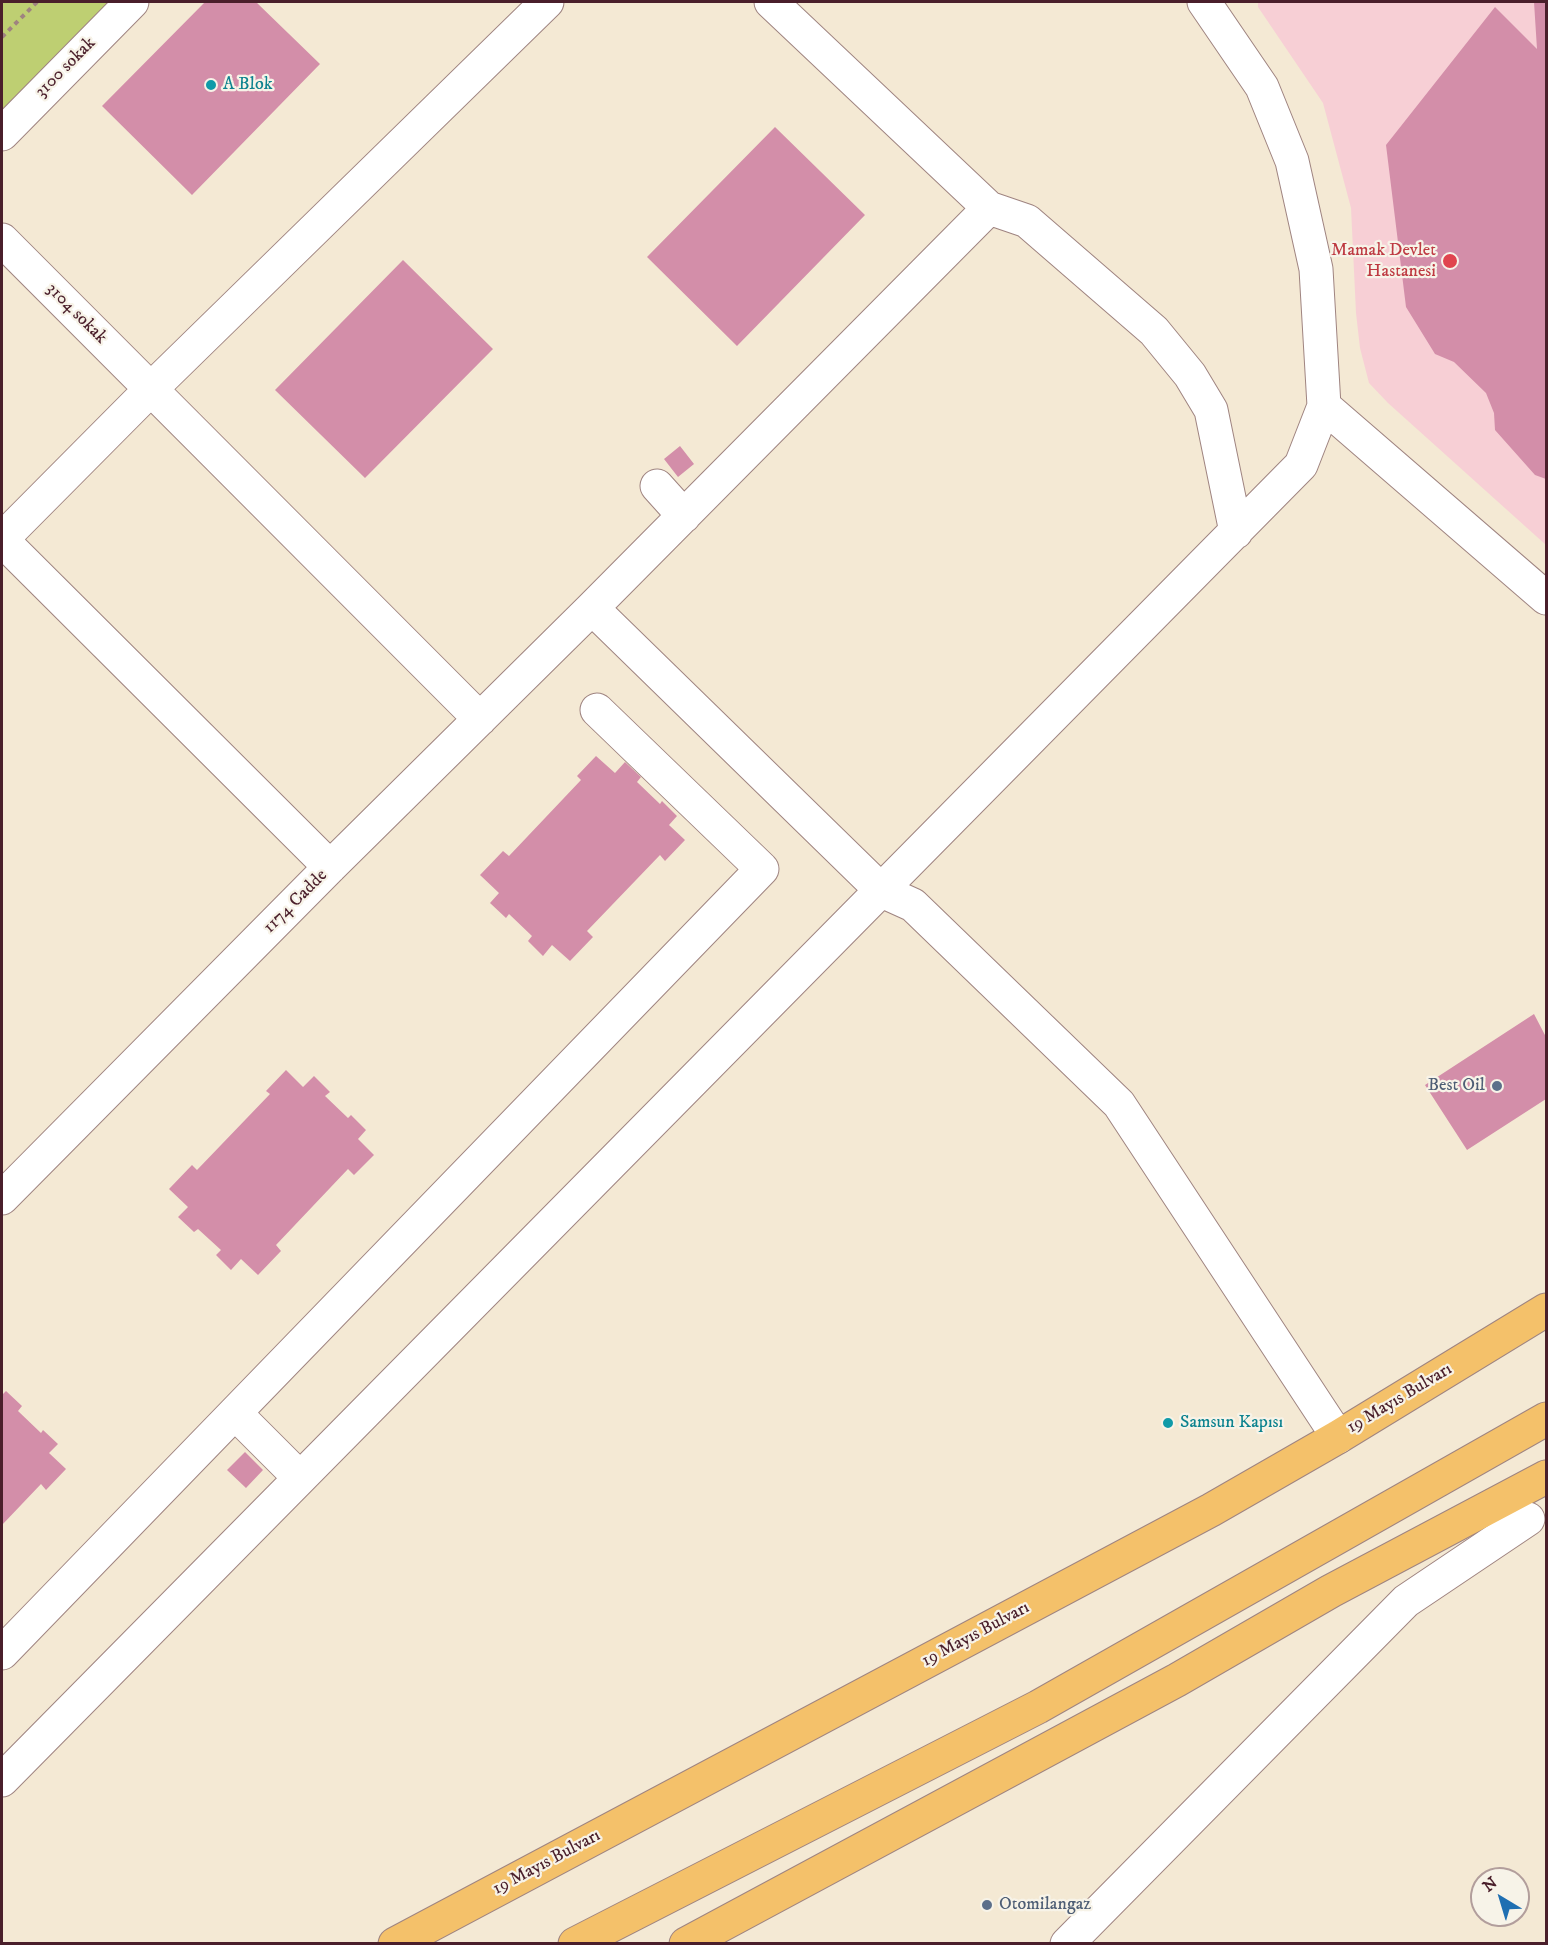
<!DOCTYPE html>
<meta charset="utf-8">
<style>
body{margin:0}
#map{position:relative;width:1548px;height:1945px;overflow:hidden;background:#f4e9d4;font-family:"IM FELL DW Pica",serif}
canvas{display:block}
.frame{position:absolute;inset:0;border:3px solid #4a1f2b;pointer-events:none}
.north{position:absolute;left:1470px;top:1867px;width:60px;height:60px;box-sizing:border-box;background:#f7f3e8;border:2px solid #b29e9c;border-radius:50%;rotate:322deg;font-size:16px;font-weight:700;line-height:24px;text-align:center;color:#4a1f2b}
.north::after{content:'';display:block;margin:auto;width:21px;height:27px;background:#1f6fb2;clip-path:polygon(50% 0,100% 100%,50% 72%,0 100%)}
</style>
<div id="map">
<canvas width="1548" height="1945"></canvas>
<div class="frame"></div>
<div class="north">N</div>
</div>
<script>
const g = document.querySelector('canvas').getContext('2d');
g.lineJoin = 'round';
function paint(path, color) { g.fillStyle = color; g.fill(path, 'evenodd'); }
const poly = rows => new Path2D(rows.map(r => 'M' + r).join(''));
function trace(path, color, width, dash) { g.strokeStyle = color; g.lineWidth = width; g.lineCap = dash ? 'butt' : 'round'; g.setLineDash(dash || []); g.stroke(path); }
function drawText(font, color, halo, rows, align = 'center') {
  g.font = font + ' "IM FELL DW Pica",serif'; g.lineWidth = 4.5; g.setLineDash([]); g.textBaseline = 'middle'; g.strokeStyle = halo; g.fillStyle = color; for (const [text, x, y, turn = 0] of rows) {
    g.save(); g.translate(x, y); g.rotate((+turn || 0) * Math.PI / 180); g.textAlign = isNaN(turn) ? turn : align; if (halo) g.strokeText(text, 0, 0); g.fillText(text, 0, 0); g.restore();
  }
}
const built = poly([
 [1258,2,1546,2,1546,545,1388,403,1369,383,1360,348,1356,313,1351,208,1323,103,1258,7]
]);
const green = poly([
 [2,2,114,2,2,115]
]);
const building = poly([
 [205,2,256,2,320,64,192,195,102,106],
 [1534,2,1546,2,1546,479,1535,475,1495,430,1494,413,1486,393,1454,362,1435,354,1406,307,1386,145,1495,7,1537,49],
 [775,127,865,215,737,346,647,257],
 [403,260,493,349,365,478,275,390],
 [680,446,694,464,678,477,664,459],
 [596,756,615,773,625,762,641,777,637,782,660,804,662,801,677,816,669,825,685,840,665,861,660,855,587,931,593,937,570,961,552,945,543,956,528,941,532,936,509,914,506,918,490,903,499,893,480,875,503,851,509,856,581,780,577,776],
 [1534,1014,1546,1037,1546,1099,1467,1150,1425,1085],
 [286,1070,303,1087,314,1076,330,1092,325,1096,348,1118,351,1115,366,1130,358,1139,374,1155,354,1175,348,1169,276,1245,281,1251,258,1275,241,1259,231,1270,216,1255,221,1250,198,1229,194,1232,178,1217,188,1207,169,1189,192,1165,197,1170,270,1094,266,1091],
 [6,1391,22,1406,18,1411,41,1433,43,1430,58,1444,49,1453,66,1469,46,1490,41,1484,2,1525,2,1395],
 [245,1452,263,1470,246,1488,227,1470]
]);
const path = poly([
 [2,37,37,2]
]);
const minor = poly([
 [771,2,989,208,1027,221,1154,331,1190,375,1211,410,1236,532],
 [2,134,132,2],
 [2,240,480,719],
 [1324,406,1546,598],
 [657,486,684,516],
 [2,539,151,389,547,2],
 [2,540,330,867],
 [592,608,882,891,913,905,1119,1104,1338,1437],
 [2,1198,330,867,592,608,989,208],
 [235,1413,300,1478],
 [2,1653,762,869,597,710],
 [2,1780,1301,465,1324,406,1316,269,1292,161,1262,87,1204,2],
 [1067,1944,1406,1601,1528,1519]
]);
const highway = poly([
 [395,1944,1211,1510,1338,1437,1546,1310],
 [575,1944,1038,1707,1546,1419],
 [686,1944,1177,1680,1331,1591,1546,1477]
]);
const markers = [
 [211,85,6,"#0f9aa8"],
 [1450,261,8,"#e0444e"],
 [1497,1086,6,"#5c6f8a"],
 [1168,1423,6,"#0f9aa8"],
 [987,1905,6,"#5c6f8a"]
];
const streetNames = [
 ["3100 sokak",66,68,-45],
 ["3104 sokak",76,314,45],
 ["1174 Cadde",296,902,-45],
 ["19 Mayıs Bulvarı",1400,1399,-31],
 ["19 Mayıs Bulvarı",976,1635,-28],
 ["19 Mayıs Bulvarı",547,1863,-28]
];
const cultureNames = [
 ["A Blok",223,85],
 ["Samsun Kapısı",1180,1423]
];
const healthNames = [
 ["Mamak Devlet",1436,251],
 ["Hastanesi",1436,272]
];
const serviceNames = [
 ["Best Oil",1485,1086],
 ["Otomilangaz",999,1905,"left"]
];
paint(built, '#f7cfd5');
paint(green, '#becf72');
paint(building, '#d38ea9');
trace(minor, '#9f8480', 35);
trace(highway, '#9f8480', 35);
trace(path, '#9f8480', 4, [4.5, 4.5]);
trace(minor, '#fff', 33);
trace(highway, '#f4c16a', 33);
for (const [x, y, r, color] of markers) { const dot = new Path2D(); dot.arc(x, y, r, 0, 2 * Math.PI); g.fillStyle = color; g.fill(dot); trace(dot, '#f7f3e8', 2); }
drawText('18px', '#4a1f2b', '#f7f3e8', streetNames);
drawText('18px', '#0d838f', '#f7f3e8', cultureNames, 'left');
drawText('18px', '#be3a42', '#f7f3e8', healthNames, 'right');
drawText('18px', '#4e5e75', '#f7f3e8', serviceNames, 'right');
</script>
